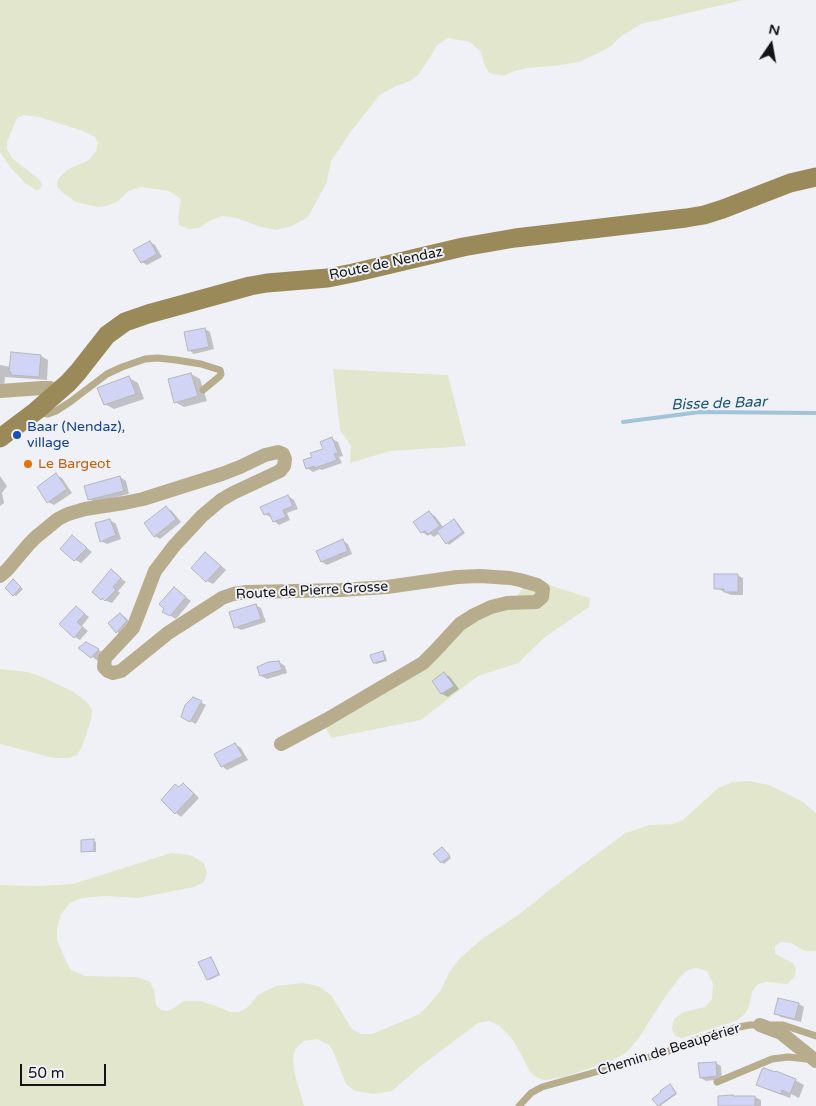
<!DOCTYPE html>
<meta charset="utf-8">
<style>
body{margin:0}
#map{position:relative;width:816px;height:1106px;overflow:hidden;background:#f0f1f7;font-family:"Varela Round",sans-serif}
canvas{display:block}
.north{position:absolute;left:746px;top:20px;width:50px;height:50px;-webkit-text-stroke:4px #f0f1f7;paint-order:stroke;rotate:12deg;font-size:14px;font-weight:700;line-height:20px;text-align:center;color:#141416}
.north::after{content:'';display:block;margin:auto;width:18px;height:22px;background:#141416;clip-path:polygon(50% 0,100% 100%,50% 72%,0 100%)}
.scale{position:absolute;left:20px;top:1064px;width:86px;height:22px;box-sizing:border-box;border:2px solid #141416;border-top:0;padding-left:6px;font-size:15px;line-height:18px;white-space:nowrap;color:#141416;-webkit-text-stroke:4px #f0f1f7;paint-order:stroke}
</style>
<div id="map">
<canvas width="816" height="1106"></canvas>
<div class="north">N</div>
<div class="scale">50 m</div>
</div>
<script>
const g = document.querySelector('canvas').getContext('2d');
g.lineJoin = 'round';
function paint(path, color) { g.fillStyle = color; g.fill(path, 'evenodd'); }
const poly = rows => new Path2D(rows.map(r => 'M' + r).join(''));
function trace(path, color, width, dash) { g.strokeStyle = color; g.lineWidth = width; g.lineCap = dash ? 'butt' : 'round'; g.setLineDash(dash || []); g.stroke(path); }
function drawText(font, color, halo, rows, align = 'center') {
  g.font = font + ' "Varela Round",sans-serif'; g.lineWidth = 4; g.setLineDash([]); g.textBaseline = 'middle'; g.strokeStyle = halo; g.fillStyle = color; for (const [text, x, y, turn = 0] of rows) {
    g.save(); g.translate(x, y); g.rotate((+turn || 0) * Math.PI / 180); g.textAlign = isNaN(turn) ? turn : align; if (halo) g.strokeText(text, 0, 0); g.fillText(text, 0, 0); g.restore();
  }
}
const green = poly([
 [0,0,743,0,641,24,620,37,610,47,579,62,561,65,527,68,515,71,503,76,489,73,484,64,481,52,470,42,448,38,436,46,431,56,418,75,410,81,394,87,380,95,352,130,331,161,327,182,308,217,292,226,276,230,261,227,236,218,223,216,211,220,199,228,188,229,179,225,178,217,181,199,169,191,141,187,128,191,117,202,106,206,98,207,76,202,62,192,57,186,58,179,67,170,89,160,96,151,98,143,95,137,83,131,39,117,24,115,17,118,7,142,7,149,12,158,31,173,40,180,42,185,40,189,36,190,25,183,11,168,0,152],
 [333,369,448,375,466,446,390,451,350,463,351,446,340,430],
 [529,577,558,588,590,598,589,607,545,637,518,663,478,676,421,720,331,738,326,728,389,691,459,629,517,597],
 [0,669,27,672,40,676,72,691,87,702,92,710,91,720,82,747,77,755,69,758,54,758,0,744],
 [749,781,769,785,803,802,816,813,816,951,805,951,791,943,781,942,775,946,775,953,777,955,793,963,796,969,794,978,787,984,766,982,758,984,752,992,749,1006,745,1014,736,1021,682,1038,675,1036,672,1029,674,1019,684,1012,705,1007,712,999,713,984,707,971,696,968,688,970,679,978,665,997,638,1039,627,1052,613,1060,564,1077,544,1080,538,1078,531,1073,513,1040,499,1025,489,1021,478,1023,417,1069,392,1091,373,1094,355,1091,346,1084,333,1051,329,1045,317,1039,304,1041,295,1049,293,1059,295,1075,304,1106,0,1106,0,885,41,886,73,884,171,853,190,855,204,863,207,873,204,882,194,887,138,898,106,896,82,898,70,903,61,914,57,928,57,940,66,961,71,970,85,976,137,977,150,982,154,990,156,1005,161,1010,167,1011,172,1009,184,1001,201,1001,216,1006,230,1012,239,1012,248,1007,258,995,276,986,303,983,318,986,331,995,352,1029,361,1034,372,1034,420,1014,430,1003,441,990,449,973,459,959,482,939,521,913,553,887,624,834,649,825,673,824,683,820,718,788,733,782]
]);
const shadow = poly([
 [150,242,155,245,162,257,147,265,142,262],
 [205,329,210,332,214,349,194,354,189,350],
 [41,356,48,360,47,380,5,377,4,387,0,386,0,365,11,367],
 [191,374,200,379,207,401,184,407,175,402],
 [129,378,138,383,144,399,114,409,105,404],
 [332,439,338,442,343,456,339,457,342,463,322,470,320,469,313,472,307,468,313,458,324,450],
 [56,475,62,478,72,493,54,505,48,502],
 [0,476,7,486,2,493,4,503,0,506],
 [120,477,126,481,129,494,95,502,89,499],
 [288,496,294,500,298,509,287,513,290,520,279,525,274,521,272,517,270,517,265,514],
 [166,508,172,511,181,522,160,539,154,536],
 [429,512,435,516,444,528,454,520,457,522,465,533,449,545,447,543,440,533,434,537,430,534,428,536,422,532],
 [110,520,116,524,121,539,107,544,101,541],
 [73,537,92,552,81,563,75,560],
 [343,541,348,544,352,554,327,565,322,562],
 [206,554,211,557,226,570,213,584,207,581],
 [111,571,126,582,118,591,120,593,112,603,102,599,94,592],
 [737,575,743,578,743,595,731,595,716,588],
 [15,582,23,589,16,596,14,595],
 [179,592,191,601,176,619,164,612],
 [255,605,261,608,266,622,241,630,235,627],
 [76,607,89,617,82,626,88,631,80,640,75,637],
 [121,614,126,618,132,625,122,636,117,632,110,623],
 [86,643,104,653,98,661,80,648],
 [383,653,385,654,387,661,376,664,374,663],
 [279,662,285,666,287,673,267,679,261,676],
 [444,673,450,677,459,689,448,697,442,694,433,681],
 [193,698,206,705,196,724,182,717],
 [235,744,241,748,248,760,227,770,222,766],
 [183,784,189,788,199,798,181,817,176,813,162,800],
 [94,841,96,842,96,852,85,852,82,851],
 [442,848,451,858,444,864,442,862],
 [210,958,213,960,220,975,210,980,208,979],
 [779,999,799,1004,804,1007,801,1022,781,1017,776,1014],
 [716,1063,721,1066,722,1079,706,1081,701,1078],
 [795,1080,804,1085,799,1098,791,1094,790,1098,766,1089,757,1084],
 [670,1086,673,1087,677,1094,660,1106,659,1105],
 [755,1097,761,1100,761,1106,720,1106]
]);
const stream = poly([
 [623,422,700,412,816,413]
]);
const building = poly([
 [150,241,157,254,141,263,133,250,150,241],
 [205,328,209,347,188,351,184,332,205,328],
 [11,352,41,355,39,377,11,375,11,372,9,371,11,352],
 [191,373,198,396,174,403,168,379,191,373],
 [129,376,136,394,104,405,97,388,129,376],
 [332,437,338,453,334,454,337,460,315,468,314,466,306,469,303,460,312,457,310,453,323,449,320,442,332,437],
 [56,473,67,489,47,503,37,487,56,473],
 [120,476,124,491,88,500,84,486,120,476],
 [288,495,293,506,283,510,286,517,273,522,269,513,264,515,260,507,288,495],
 [166,506,176,519,154,537,144,523,166,506],
 [429,511,440,526,428,534,425,531,421,533,413,522,429,511],
 [110,519,116,535,100,542,95,523,110,519],
 [454,519,463,532,446,544,437,531,454,519],
 [72,535,87,548,74,561,60,549,72,535],
 [343,539,348,551,321,562,316,551,343,539],
 [205,552,221,566,206,582,191,568,205,552],
 [111,569,121,578,113,587,116,590,105,601,102,598,101,600,92,592,111,569],
 [714,574,738,574,738,592,724,592,724,589,714,589,714,574],
 [13,579,21,587,13,596,5,588,13,579],
 [174,587,186,597,170,616,162,612,164,609,159,604,174,587],
 [256,604,261,619,234,628,229,612,256,604],
 [76,606,85,614,77,622,83,627,74,638,59,624,76,606],
 [120,613,127,621,125,623,116,633,108,623,120,613],
 [86,642,99,649,91,658,78,648,86,642],
 [383,651,385,660,373,663,370,655,383,651],
 [279,661,282,670,260,676,257,667,268,662,279,661],
 [444,672,454,686,441,694,432,681,444,672],
 [193,697,202,701,190,722,181,717,185,705,193,697],
 [235,743,243,756,221,767,214,754,235,743],
 [183,783,194,794,175,814,161,800,175,784,179,787,183,783],
 [94,839,94,851,81,852,81,840,94,839],
 [442,847,450,856,441,863,433,854,442,847],
 [211,957,219,974,207,980,198,962,211,957],
 [778,998,799,1003,795,1019,774,1014,778,998],
 [716,1062,717,1076,700,1078,698,1063,716,1062],
 [764,1068,775,1072,776,1071,796,1079,790,1094,782,1090,781,1094,756,1085,762,1069,764,1068],
 [670,1084,676,1093,658,1106,652,1099,661,1092,660,1091,670,1084],
 [733,1095,733,1096,755,1096,755,1106,718,1106,718,1096,733,1095]
]);
const lane = poly([
 [40,413,48,414,56,411,70,402,107,374,122,367,145,359,158,358,176,360,201,364,220,370,221,374,220,376,203,390],
 [773,1025,783,1025,816,1036],
 [717,1082,772,1059,788,1057,807,1059,811,1057],
 [519,1106,531,1093,542,1087,664,1053,698,1039,734,1028,750,1025,762,1025]
]);
const street = poly([
 [0,391,42,388,50,388,59,392],
 [0,576,7,570,29,544,36,537,58,519,68,514,85,509,124,503,143,499,222,474,240,467,265,455,278,452,283,454,285,459,284,466,280,471,233,493,221,500,202,516,174,546,155,571,150,584,137,618,133,628,105,658,104,667,108,671,113,673,121,671,168,633,213,604,222,598,233,594,247,592,341,590,387,587,457,577,480,576,510,578,520,580,537,585,543,589,542,597,536,602,507,603,491,607,474,615,460,624,436,650,423,663,326,720,281,744],
 [760,1025,781,1033,816,1061]
]);
const secondary = poly([
 [0,438,36,411,68,383,78,372,107,335,125,322,148,314,250,286,267,283,328,278,353,273,463,247,515,238,686,218,704,215,723,209,790,183,816,177]
]);
const markers = [
 [17,435,5,"#1a4fb4"],
 [28,464,5,"#e8710a"]
];
const streetNames = [
 ["Route de Nendaz",386,264,-12],
 ["Route de Pierre Grosse",312,591,-3],
 ["Chemin de Beaupérier",669,1050,-17]
];
const transitNames = [
 ["Baar (Nendaz),",27,427],
 ["village",27,443]
];
const foodNames = [
 ["Le Bargeot",38,464]
];
const waterNames = [
 ["Bisse de Baar",719,404,-2]
];
paint(green, '#e2e6cc');
paint(shadow, '#0003');
trace(stream, '#a3c3d6', 4);
paint(building, '#d1d4f4');
trace(building, '#b6b6bc', 1);
trace(lane, '#b7ac8c', 7);
trace(street, '#b7ac8c', 14);
trace(secondary, '#9a8a59', 19);
for (const [x, y, r, color] of markers) { const dot = new Path2D(); dot.arc(x, y, r, 0, 2 * Math.PI); g.fillStyle = color; g.fill(dot); trace(dot, '#f0f1f7', 2); }
drawText('14px', '#141416', '#f0f1f7', streetNames);
drawText('14px', '#164399', '#f0f1f7', transitNames, 'left');
drawText('14px', '#c56008', '#f0f1f7', foodNames, 'left');
drawText('italic 15px', '#1e5672', '#f0f1f7', waterNames);
</script>
